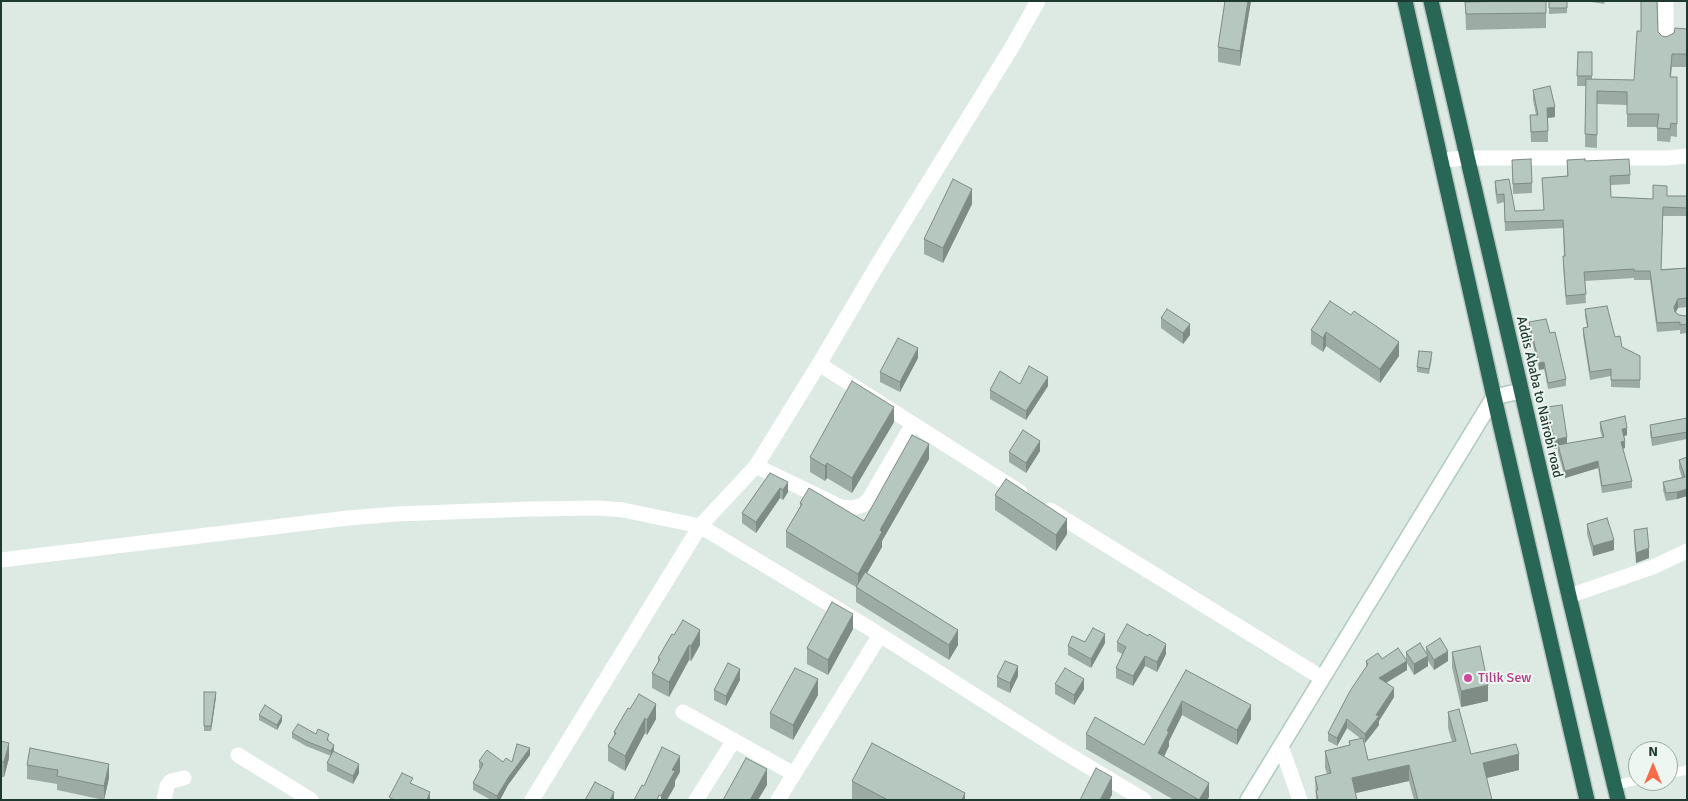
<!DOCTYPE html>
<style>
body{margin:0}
#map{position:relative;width:1688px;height:801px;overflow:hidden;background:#dceae3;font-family:Signika,sans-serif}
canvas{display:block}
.frame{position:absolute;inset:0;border:2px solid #1e3930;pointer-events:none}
.north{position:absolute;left:1628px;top:741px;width:50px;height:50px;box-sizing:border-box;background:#edf6f1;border:1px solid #9aaaa4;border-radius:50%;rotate:0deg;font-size:14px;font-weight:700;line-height:20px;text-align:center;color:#1e3930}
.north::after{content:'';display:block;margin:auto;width:18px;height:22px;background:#f96a4b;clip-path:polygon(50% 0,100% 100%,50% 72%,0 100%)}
</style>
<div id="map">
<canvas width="1688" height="801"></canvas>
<div class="frame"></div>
<div class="north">N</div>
</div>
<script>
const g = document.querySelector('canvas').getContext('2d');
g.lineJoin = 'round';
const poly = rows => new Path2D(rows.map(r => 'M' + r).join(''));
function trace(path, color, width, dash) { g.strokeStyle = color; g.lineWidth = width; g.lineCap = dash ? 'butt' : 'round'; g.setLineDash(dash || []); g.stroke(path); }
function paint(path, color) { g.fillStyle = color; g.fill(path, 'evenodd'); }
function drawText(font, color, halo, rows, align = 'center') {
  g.font = font + ' Signika,sans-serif'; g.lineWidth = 4; g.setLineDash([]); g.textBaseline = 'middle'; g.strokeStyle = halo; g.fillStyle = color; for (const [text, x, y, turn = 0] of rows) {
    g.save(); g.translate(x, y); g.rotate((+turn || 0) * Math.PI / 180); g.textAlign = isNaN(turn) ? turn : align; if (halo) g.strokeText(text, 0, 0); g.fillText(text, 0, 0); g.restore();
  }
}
const lane = poly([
 [1668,774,1687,770],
 [1615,785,1638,780]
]);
const street = poly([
 [1666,41,1666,1],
 [1441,160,1467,158,1667,158,1687,156],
 [819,364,1020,492],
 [756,466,841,507,851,508,863,505,869,499,913,424],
 [1050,510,1322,678],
 [1,560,348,518,397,514,530,509,600,508,623,510,700,526,869,628,1056,747,1144,800],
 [1569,596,1653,567,1687,551],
 [683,712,794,774],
 [1281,746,1300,800],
 [238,755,311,800],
 [164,800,167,786,171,781,184,778],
 [532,800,700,526,756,466,819,364,878,264,1012,47,1038,1],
 [696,800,734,740],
 [778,800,880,635]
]);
const secondary = poly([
 [1248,800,1494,397,1521,391]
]);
const highway = poly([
 [1405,1,1494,397,1587,800],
 [1431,1,1569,596,1618,800]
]);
const wall = poly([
 [1251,1,1240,66,1218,62,1218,47],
 [1546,1,1546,28,1466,30,1465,2],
 [1549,1,1567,1,1567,13,1549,14],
 [1591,1,1605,1,1604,4,1591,2],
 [1687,29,1687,67,1672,67,1671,77,1677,124,1677,137,1671,136,1670,142,1657,141,1657,127,1627,127,1627,105,1597,104,1597,148,1585,147,1586,86,1577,86,1578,52,1592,52,1592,79,1634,80,1658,32,1662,36,1666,37],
 [1533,90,1555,117,1548,118,1548,142,1531,142,1530,115,1536,115,1533,100],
 [1512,160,1532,183,1532,193,1513,194],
 [1567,160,1585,161,1630,175,1630,184,1611,185,1611,197,1653,199,1667,196,1687,196,1687,216,1663,216,1661,269,1687,268,1687,307,1678,308,1675,312,1679,315,1687,316,1687,333,1680,334,1680,330,1657,332,1650,280,1634,280,1634,278,1585,281,1586,303,1566,305,1563,265,1563,256,1564,256,1563,228,1505,231,1504,202,1497,204,1495,190,1495,181,1509,179,1515,211,1544,210,1542,178,1567,176],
 [972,204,943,263,924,254,924,239],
 [1330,301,1399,356,1380,383,1326,346,1323,352,1311,344,1311,330],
 [1585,309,1615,337,1622,347,1640,356,1640,388,1611,387,1611,376,1590,380,1583,335,1583,328,1587,327,1585,316],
 [1161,318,1190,335,1183,344,1161,328],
 [1529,322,1550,333,1566,379,1566,386,1548,389,1544,369,1539,370,1529,329],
 [918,358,900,392,880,382,880,372],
 [1432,358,1429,374,1417,372,1417,367],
 [1020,384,1048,386,1026,420,990,399,990,390],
 [1547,407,1567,444,1602,437,1600,430,1600,422,1627,435,1624,436,1625,448,1623,449,1632,481,1632,488,1602,493,1598,468,1565,478,1558,453,1558,448,1554,449,1547,416],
 [1687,418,1687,439,1652,446,1650,433,1650,425],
 [894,422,852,493,827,478,825,481,810,472,810,457],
 [1040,451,1026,473,1009,462,1009,452],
 [1687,457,1687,496,1677,499,1666,501,1663,490,1663,482,1682,478,1679,468,1679,460],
 [929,459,882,541,882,547,867,573,958,645,949,660,856,602,856,587,786,547,786,531,800,507,800,503,864,521],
 [770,473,788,492,783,500,780,498,756,533,742,523,742,513],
 [995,495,1067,534,1056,551,995,510],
 [1587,524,1614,550,1593,556,1587,534],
 [1634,530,1649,558,1636,563,1634,540],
 [853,629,828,675,807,664,807,648],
 [674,635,700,645,691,661,689,660,669,697,652,688,652,673,658,662,658,658],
 [1085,642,1105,643,1091,668,1068,655,1068,646],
 [1117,642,1166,654,1157,672,1145,666,1133,686,1116,678,1116,668,1122,654,1117,651],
 [1426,647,1448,661,1434,670,1428,661,1428,666,1414,675,1407,663,1407,670,1386,683,1394,697,1379,721,1379,725,1365,743,1363,741,1368,760,1452,742,1448,728,1448,712,1471,754,1519,770,1486,778,1492,800,1414,800,1409,781,1355,793,1357,800,1316,800,1315,777,1327,774,1325,768,1325,751,1349,745,1349,741,1361,739,1347,728,1337,746,1328,741,1328,733,1366,668,1366,661,1382,659,1406,660,1406,652,1426,653],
 [1452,652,1488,701,1461,707,1452,667],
 [1186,670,1251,719,1237,745,1182,715,1169,741,1169,746,1164,757,1209,797,1207,800,1174,800,1086,749,1086,734,1144,745],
 [1018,676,1010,693,997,687,997,677],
 [740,680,726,706,714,700,714,690],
 [1055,684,1084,689,1074,705,1055,694],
 [204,692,216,697,211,731,204,731],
 [818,695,793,740,770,728,770,713],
 [628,708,656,719,647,735,645,733,625,771,608,761,608,746,614,736,614,732],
 [259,715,282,721,277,730,259,720],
 [292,733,329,739,328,741,334,750,333,751,359,773,353,784,327,771,327,763,331,756,306,746,292,738],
 [1,741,9,758,4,777,1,777],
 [530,755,508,785,500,800,491,800,473,790,473,783,480,769,479,768,479,761,512,762],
 [27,765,109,778,104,800,57,790,57,784,27,779],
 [852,781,965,800,852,800]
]);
const shadedWall = poly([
 [1248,1,1251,1,1240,66,1240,51],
 [1555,107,1555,117,1547,118,1547,108],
 [972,189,972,204,943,263,943,248],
 [1678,299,1678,308,1674,316,1674,307],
 [1190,324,1190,335,1183,344,1183,333],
 [1326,332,1326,346,1323,352,1323,338],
 [1399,342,1399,356,1380,383,1380,369],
 [918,348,918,358,900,392,900,382],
 [1544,362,1544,369,1539,370,1539,363],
 [1048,377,1048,386,1026,420,1026,411],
 [894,407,894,422,852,493,852,478],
 [1627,428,1627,435,1622,437,1622,429],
 [1567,437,1567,445,1558,445,1558,448,1554,449,1554,440],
 [1040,441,1040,451,1026,473,1026,463],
 [1625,441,1625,448,1621,449,1621,442],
 [929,444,929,459,882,541,882,547,858,589,858,574,880,530],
 [1598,461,1598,468,1565,478,1565,471],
 [827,463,827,478,825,481,825,466],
 [788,482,788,492,783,500,783,490],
 [780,488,780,498,756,533,756,522],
 [1687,489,1687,496,1677,499,1677,492],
 [1067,519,1067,534,1056,551,1056,535],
 [1614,540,1614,550,1593,556,1593,546],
 [1649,548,1649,558,1636,563,1636,553],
 [853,614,853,629,828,675,828,660],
 [700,630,700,645,691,661,691,646],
 [958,630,958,645,949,660,949,645],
 [1105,634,1105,643,1091,668,1091,659],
 [1166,644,1166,654,1157,672,1157,662],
 [689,645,689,660,669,697,669,682],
 [1448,651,1448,661,1434,670,1434,660],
 [1145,656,1145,666,1133,686,1133,676],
 [1428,656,1428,666,1414,675,1414,664],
 [1407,661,1407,670,1379,687,1379,678],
 [1018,666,1018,676,1010,693,1010,683],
 [740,669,740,680,726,706,726,696],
 [818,679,818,695,793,740,793,725],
 [1084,679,1084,689,1074,705,1074,695],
 [1488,685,1488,701,1461,707,1461,691],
 [1394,688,1394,697,1379,721,1379,725,1365,743,1365,734,1376,715],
 [216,692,216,697,211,731,211,726],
 [1182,701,1182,715,1169,741,1169,746,1158,768,1158,753,1167,731],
 [656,704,656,719,647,735,647,720],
 [1251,705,1251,719,1237,745,1237,730],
 [282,716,282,721,277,730,277,725],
 [645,718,645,733,625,771,625,756],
 [1347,719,1347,728,1337,746,1337,738],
 [9,743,9,758,4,777,4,762],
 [334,745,334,750,331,756,331,751],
 [530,748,530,755,508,785,500,800,497,800,497,796,508,778],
 [1519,754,1519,770,1483,779,1483,763],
 [680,756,680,772,675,781,675,786,667,800,661,800,661,796,672,770],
 [109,764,109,778,104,800,104,786],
 [359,764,359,773,353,784,353,776],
 [1409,765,1409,781,1352,794,1352,778],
 [767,769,767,785,758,800,750,800],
 [1112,777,1112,795,1109,800,1100,800],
 [1209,783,1209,797,1207,800,1199,800],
 [430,792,430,800,427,800],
 [614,792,614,800,610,800],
 [965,793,965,800,962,800]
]);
const building = poly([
 [1225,1,1248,1,1240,51,1218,47,1225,1],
 [1515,1,1546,1,1546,13,1466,14,1465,2,1515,1],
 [1549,1,1567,1,1567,8,1549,8,1549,1],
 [1641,1,1657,1,1658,32,1662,36,1666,37,1674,33,1675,28,1687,29,1687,54,1672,54,1670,77,1677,77,1677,124,1671,123,1670,129,1657,128,1659,114,1627,114,1627,92,1597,91,1597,135,1585,134,1586,79,1634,80,1637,31,1641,31,1641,1],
 [1578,52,1592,52,1592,76,1577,76,1578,52],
 [1550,86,1555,107,1547,108,1548,131,1531,132,1530,115,1538,115,1533,90,1550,86],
 [1531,159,1532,183,1513,184,1512,160,1531,159],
 [1585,159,1585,161,1629,159,1630,175,1610,176,1611,197,1653,199,1653,185,1667,186,1667,196,1687,196,1687,208,1663,207,1661,270,1687,268,1687,298,1678,299,1674,307,1675,312,1679,315,1687,316,1687,324,1680,325,1680,322,1657,323,1650,271,1634,271,1634,269,1584,272,1586,294,1566,296,1563,256,1565,256,1563,220,1505,222,1504,194,1497,195,1495,181,1509,179,1515,211,1544,210,1542,178,1568,176,1567,160,1585,159],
 [953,179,972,189,943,248,924,239,953,179],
 [1330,301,1351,315,1354,311,1399,342,1380,369,1326,332,1323,338,1311,330,1330,301],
 [1607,306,1615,337,1620,336,1622,347,1640,356,1640,380,1611,380,1611,369,1590,372,1583,328,1588,327,1585,309,1607,306],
 [1167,309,1190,324,1183,333,1161,318,1167,309],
 [1546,319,1550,333,1555,332,1566,379,1548,383,1544,362,1539,363,1529,322,1546,319],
 [898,338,918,348,900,382,880,372,898,338],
 [1419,351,1432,352,1429,369,1417,367,1419,351],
 [1029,366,1048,377,1026,411,990,390,1000,371,1020,384,1029,366],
 [852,381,894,407,852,478,827,463,825,466,810,457,852,381],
 [1562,405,1567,437,1554,440,1547,407,1562,405],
 [1625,416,1627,428,1622,429,1625,441,1621,442,1632,481,1602,486,1598,461,1565,471,1558,445,1604,437,1600,422,1625,416],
 [1687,418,1687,432,1652,438,1650,425,1687,418],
 [1023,430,1040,441,1026,463,1009,452,1023,430],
 [912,435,929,444,880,530,882,532,858,574,786,531,802,504,800,503,809,488,864,521,912,435],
 [1687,457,1687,489,1677,492,1666,493,1663,482,1685,477,1679,460,1687,457],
 [770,473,788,482,783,490,780,488,756,522,742,513,770,473],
 [1006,479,1067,519,1056,535,995,495,1006,479],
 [1607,518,1614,540,1593,546,1587,524,1607,518],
 [1647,528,1649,548,1636,553,1634,530,1647,528],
 [865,572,958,630,949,645,856,587,865,572],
 [832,602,853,614,828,660,807,648,832,602],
 [683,620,700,630,691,646,689,645,669,682,652,673,660,659,658,658,672,634,674,635,683,620],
 [1127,624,1148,636,1149,634,1166,644,1157,662,1145,656,1133,676,1116,668,1126,647,1117,642,1127,624],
 [1093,628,1105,634,1091,659,1068,646,1072,636,1085,642,1093,628],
 [1440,638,1448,651,1434,660,1426,647,1440,638],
 [1420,643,1428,656,1414,664,1406,652,1420,643],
 [1480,646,1488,685,1461,691,1452,652,1480,646],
 [1398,648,1407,661,1379,678,1394,688,1376,715,1379,716,1365,734,1347,719,1337,738,1328,733,1350,691,1368,664,1366,661,1378,653,1382,659,1398,648],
 [1005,661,1018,666,1010,683,997,677,1005,661],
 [728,663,740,669,726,696,714,690,728,663],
 [795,668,818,679,793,725,770,713,795,668],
 [1065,668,1084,679,1074,695,1055,684,1065,668],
 [1186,670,1251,705,1237,730,1182,701,1167,731,1169,732,1158,753,1209,783,1199,800,1086,734,1095,717,1144,745,1186,670],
 [204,692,216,692,211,726,204,726,204,692],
 [639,694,656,704,647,720,645,718,625,756,608,746,616,733,614,732,628,708,630,709,639,694],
 [265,705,282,716,277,725,259,715,265,705],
 [1459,709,1471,754,1516,744,1519,754,1483,763,1492,800,1418,800,1409,765,1352,778,1357,800,1318,800,1316,790,1318,790,1315,777,1331,773,1325,751,1350,745,1349,741,1363,738,1368,760,1456,741,1448,712,1459,709],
 [298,724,316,734,318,729,329,734,327,740,334,745,331,751,306,741,292,733,298,724],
 [1,741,9,743,4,762,1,762,1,741],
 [872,743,965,793,962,800,888,800,852,781,872,743],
 [517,744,530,748,508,778,497,796,473,783,483,764,479,761,487,750,503,762,506,758,512,762,517,744],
 [662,747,680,756,672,770,675,771,661,796,659,795,657,800,634,800,642,785,644,786,662,747],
 [30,748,109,764,104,786,57,776,58,770,27,765,30,748],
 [333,751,359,764,353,776,327,763,333,751],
 [746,758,767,769,750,800,723,800,746,758],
 [1096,768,1112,777,1100,800,1080,800,1096,768],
 [402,773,413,778,410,783,430,792,427,800,394,800,389,797,402,773],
 [595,782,614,792,610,800,585,800,595,782]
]);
const markers = [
 [1468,678,5,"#d1479c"]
];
const streetNames = [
 ["Addis Ababa to Nairobi road",1539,397,77]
];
const hotelNames = [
 ["Tilik Sew",1478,678]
];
trace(secondary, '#afcabe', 18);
trace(highway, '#bcc4c1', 18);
trace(lane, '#fff', 9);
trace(street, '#fff', 15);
trace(secondary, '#fff', 15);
trace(highway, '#286756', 15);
paint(wall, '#9caba3');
paint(shadedWall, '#7f8b85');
paint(building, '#b5c7be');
trace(building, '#7f8b85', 1);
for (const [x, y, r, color] of markers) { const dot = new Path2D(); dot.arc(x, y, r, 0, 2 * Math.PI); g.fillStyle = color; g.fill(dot); trace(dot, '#edf6f1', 2); }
drawText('14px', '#1e3930', '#edf6f1', streetNames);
drawText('14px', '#b23c85', '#edf6f1', hotelNames, 'left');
</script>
